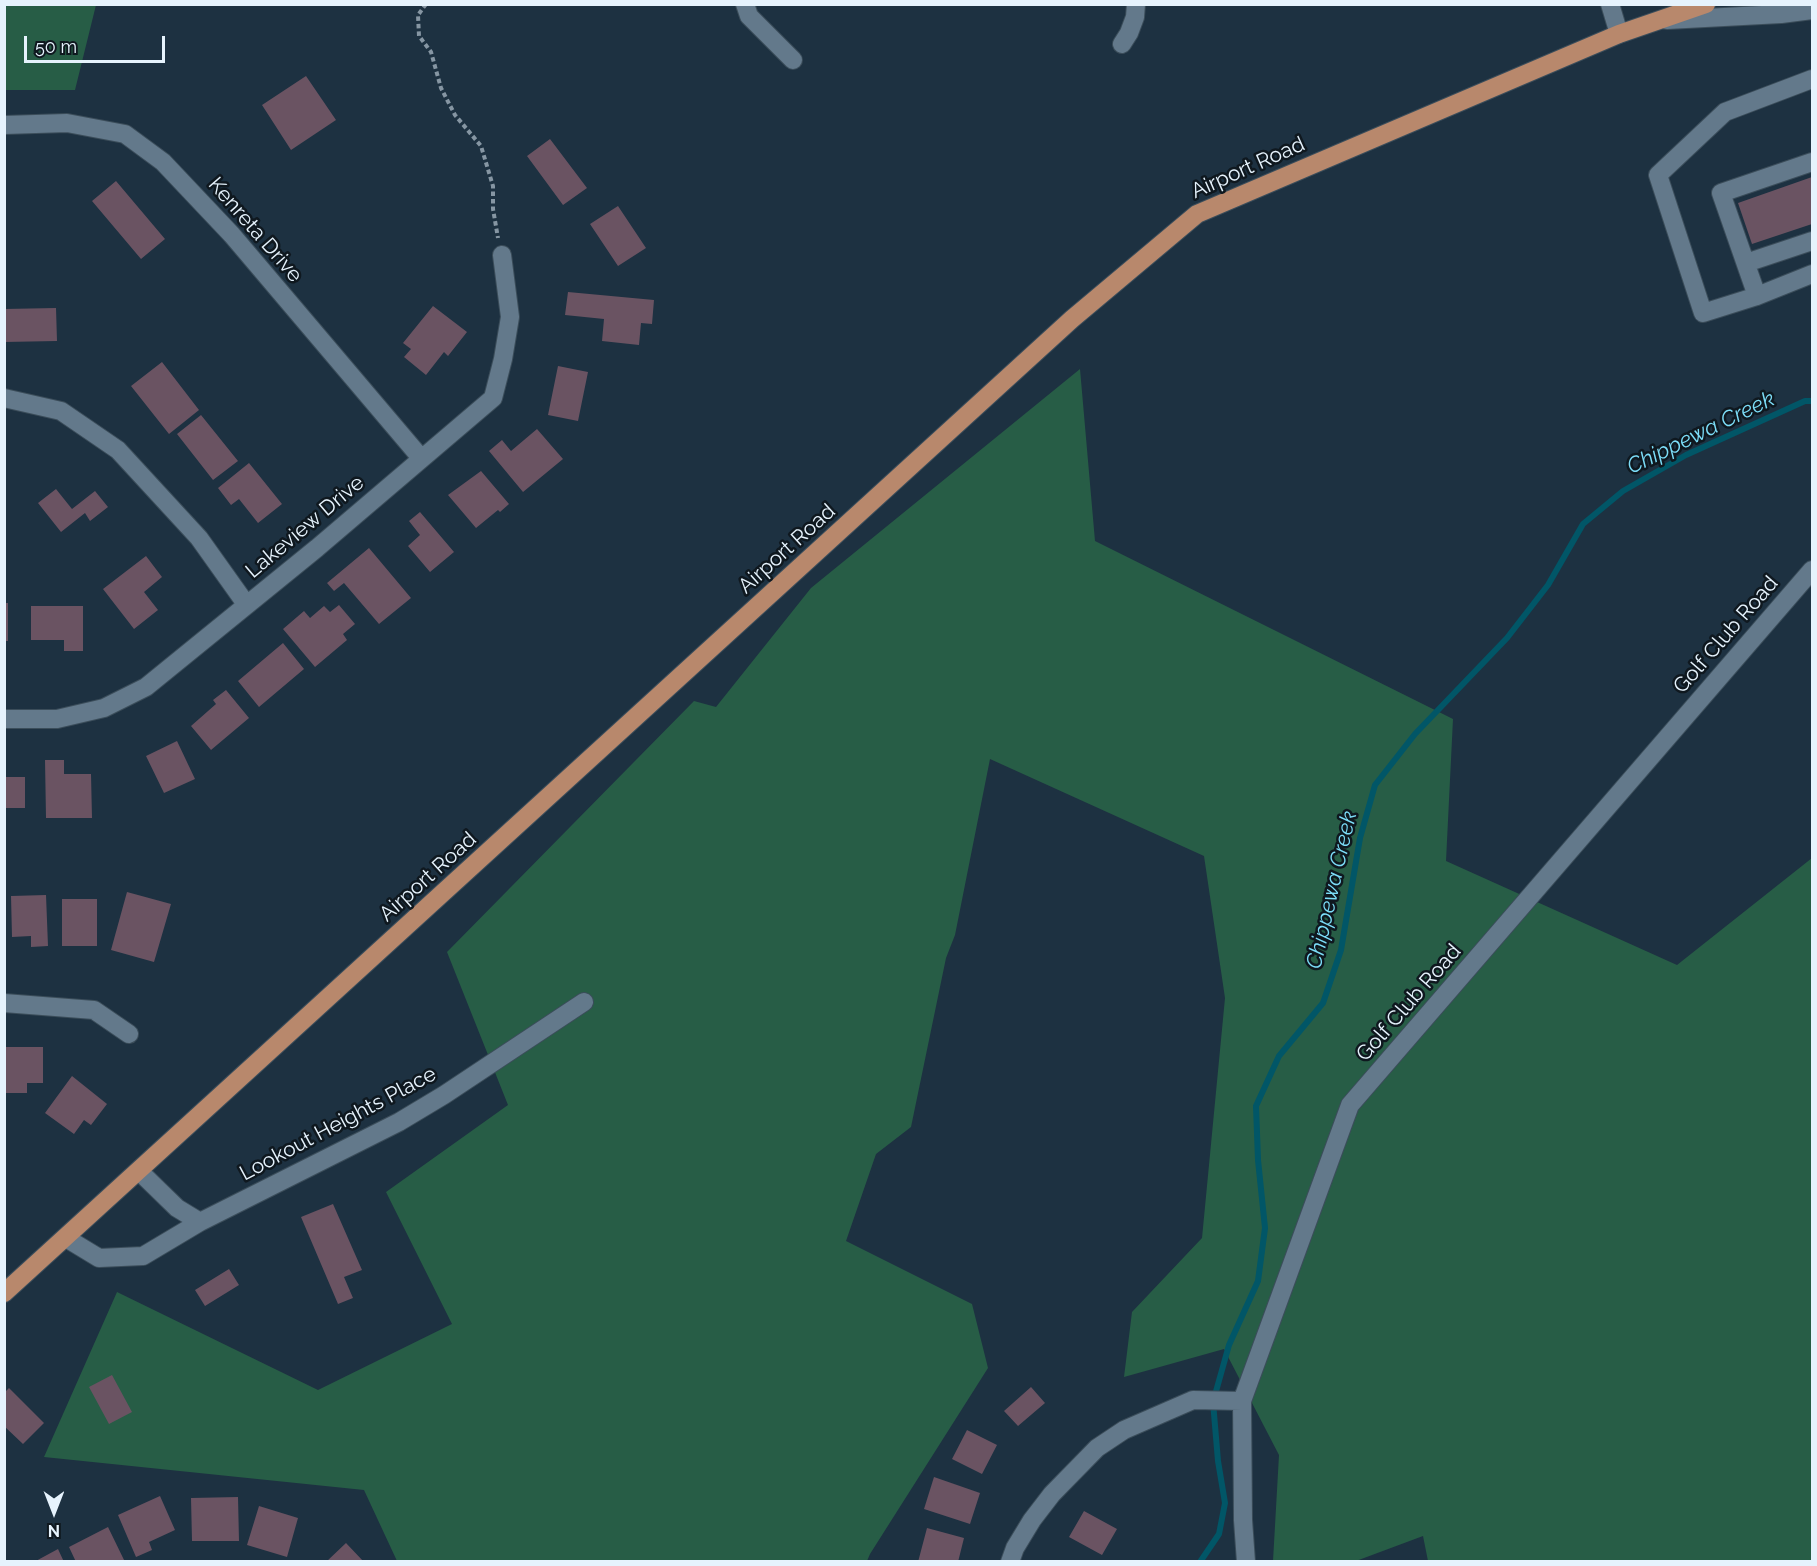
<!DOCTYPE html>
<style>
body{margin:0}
#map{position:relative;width:1817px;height:1566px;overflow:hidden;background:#1d3141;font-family:Raleway,sans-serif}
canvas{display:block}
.frame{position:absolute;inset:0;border:6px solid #e6f3fd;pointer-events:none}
.north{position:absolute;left:24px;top:1482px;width:60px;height:60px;-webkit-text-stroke:4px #0f181f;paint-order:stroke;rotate:180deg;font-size:16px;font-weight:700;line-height:24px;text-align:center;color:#e6f3fd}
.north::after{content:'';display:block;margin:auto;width:21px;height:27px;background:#e6f3fd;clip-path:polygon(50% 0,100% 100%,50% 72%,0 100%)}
.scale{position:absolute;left:24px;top:36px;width:141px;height:27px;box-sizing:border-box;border:3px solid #e6f3fd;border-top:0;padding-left:8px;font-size:18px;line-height:21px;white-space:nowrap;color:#e6f3fd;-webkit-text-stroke:4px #0f181f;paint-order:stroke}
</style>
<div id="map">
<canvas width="1817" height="1566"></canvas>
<div class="frame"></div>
<div class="north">N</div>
<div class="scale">50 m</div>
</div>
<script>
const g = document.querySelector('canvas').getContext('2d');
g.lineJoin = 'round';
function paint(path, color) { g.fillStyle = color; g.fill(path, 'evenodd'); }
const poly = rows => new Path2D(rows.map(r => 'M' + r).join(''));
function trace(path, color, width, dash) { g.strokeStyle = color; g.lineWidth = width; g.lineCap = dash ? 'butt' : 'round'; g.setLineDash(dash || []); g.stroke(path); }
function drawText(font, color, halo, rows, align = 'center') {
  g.font = font + ' Raleway,sans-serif'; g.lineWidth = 5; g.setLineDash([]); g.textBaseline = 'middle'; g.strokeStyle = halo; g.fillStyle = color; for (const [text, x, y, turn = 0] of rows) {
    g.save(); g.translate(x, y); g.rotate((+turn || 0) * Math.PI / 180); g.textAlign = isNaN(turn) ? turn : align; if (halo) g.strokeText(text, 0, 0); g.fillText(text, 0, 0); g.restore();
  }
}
const green = poly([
 [5,4,96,5,75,90,5,90],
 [1080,369,1095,541,1453,719,1446,861,1677,965,1812,858,1812,1561,1428,1561,1423,1536,1356,1561,1273,1561,1279,1455,1224,1349,1124,1377,1132,1312,1202,1238,1225,998,1204,856,990,759,955,935,946,958,911,1127,876,1154,846,1241,972,1304,988,1368,870,1554,867,1561,397,1561,364,1490,44,1457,117,1292,318,1390,452,1324,386,1192,508,1105,447,952,694,701,716,707,811,588]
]);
const stream = poly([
 [1200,1562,1219,1534,1225,1503,1218,1461,1213,1402,1229,1345,1258,1281,1265,1228,1258,1160,1256,1106,1279,1056,1323,1003,1341,950,1360,838,1375,785,1415,734,1507,638,1548,585,1583,524,1623,491,1686,455,1805,401,1812,401]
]);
const building = poly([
 [306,76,336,120,291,150,262,105],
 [550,139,587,188,563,205,527,156],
 [1812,177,1812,224,1752,244,1738,203],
 [116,181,165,239,141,259,92,201],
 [618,206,646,248,618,266,590,224],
 [568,292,654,300,652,324,641,323,639,345,602,341,604,319,565,315],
 [433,306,467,332,448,356,444,352,426,375,404,357,411,349,403,343],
 [56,308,57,341,4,342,4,309],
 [162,362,199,410,169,434,131,386],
 [558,366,588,372,578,421,548,415],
 [201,415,238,461,213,480,177,434],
 [537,429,563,459,523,492,489,451,502,440,511,451],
 [249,463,282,504,258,523,239,499,231,505,218,488],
 [481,471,509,504,500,512,498,510,476,528,448,495],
 [56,489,72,509,95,491,108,507,90,521,85,513,61,532,38,503],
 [420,512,454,552,430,572,408,546,420,535,409,521],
 [369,548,411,598,379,624,344,583,334,591,327,583],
 [146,556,162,577,144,592,158,610,134,629,103,589],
 [4,603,8,603,8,641,4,641],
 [339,605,355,624,343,634,347,640,315,667,283,629,304,611,310,618,324,606,330,612],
 [31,606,83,606,83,651,64,651,64,640,31,640],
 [283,643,304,669,259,707,238,681],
 [226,690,249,718,211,750,191,726,216,704,213,700],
 [177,741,195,779,164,793,146,756],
 [45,760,64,760,64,774,91,774,92,818,46,818],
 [4,777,25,777,25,808,4,808],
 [127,892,171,904,154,962,111,950],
 [46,895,48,946,31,947,31,936,12,937,11,896],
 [62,899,97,899,97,946,62,946],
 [6,1047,43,1047,43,1083,27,1083,27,1093,6,1093],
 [72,1076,107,1104,91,1125,84,1120,74,1134,45,1113],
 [333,1204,362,1270,344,1277,353,1298,338,1304,301,1217],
 [229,1269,239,1285,205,1306,195,1290],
 [112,1375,132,1412,109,1424,89,1387],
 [1031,1387,1045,1403,1018,1426,1004,1411],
 [9,1388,44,1423,23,1444,4,1426,4,1393],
 [967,1430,997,1445,982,1474,952,1459],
 [934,1477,980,1493,970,1524,924,1509],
 [160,1496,175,1530,149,1542,152,1550,136,1557,118,1515],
 [238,1497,239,1541,192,1541,191,1498],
 [259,1506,298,1518,287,1557,247,1545],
 [1084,1511,1117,1529,1102,1555,1069,1537],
 [108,1527,125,1562,76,1562,69,1547],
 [927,1528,964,1538,958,1562,918,1562],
 [346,1543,364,1562,326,1562],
 [58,1549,64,1562,34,1562]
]);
const path = poly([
 [426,4,418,15,419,36,431,52,441,88,455,115,481,146,493,186,493,209,498,238]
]);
const minor = poly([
 [745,4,749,16,793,60],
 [1610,4,1619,34],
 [1667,20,1781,14,1812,10],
 [1122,44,1129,33,1135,17,1136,4],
 [4,125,67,123,125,134,163,162,232,235,421,458],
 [1812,162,1721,193,1757,296,1812,274],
 [1746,263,1812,241],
 [1757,296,1703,313,1658,175,1725,112,1812,79],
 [4,398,61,411,118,450,199,538,246,604],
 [4,719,57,719,104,708,146,687,317,548,493,398,503,359,510,317,502,255],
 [4,1003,94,1010,129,1034],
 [139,1171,177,1208,200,1222],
 [66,1238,99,1258,143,1256,200,1222,399,1122,444,1095,584,1002],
 [1010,1562,1015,1548,1032,1520,1052,1494,1097,1448,1124,1430,1193,1400,1242,1401],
 [1246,1562,1243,1520,1242,1401,1350,1105,1812,570]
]);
const major = poly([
 [4,1293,1072,319,1197,214,1619,34,1706,4]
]);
const streetNames = [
 ["Airport Road",1248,168,-24],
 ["Kenreta Drive",255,230,49],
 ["Lakeview Drive",305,527,-40],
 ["Airport Road",787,549,-42],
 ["Golf Club Road",1726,635,-49],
 ["Airport Road",428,877,-42],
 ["Golf Club Road",1409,1003,-49],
 ["Lookout Heights Place",338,1124,-28]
];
const waterNames = [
 ["Chippewa Creek",1701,433,-26],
 ["Chippewa Creek",1332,890,-77]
];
paint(green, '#275d46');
trace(stream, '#015667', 6);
paint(building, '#6a5362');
trace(minor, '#3b4d5a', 20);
trace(major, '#3b4d5a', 20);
trace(path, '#8696a3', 4, [4.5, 3]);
trace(minor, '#63798b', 18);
trace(major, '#b8886c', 18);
drawText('21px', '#e6f3fd', '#0f181f', streetNames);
drawText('italic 22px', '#7cddf8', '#0f181f', waterNames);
</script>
